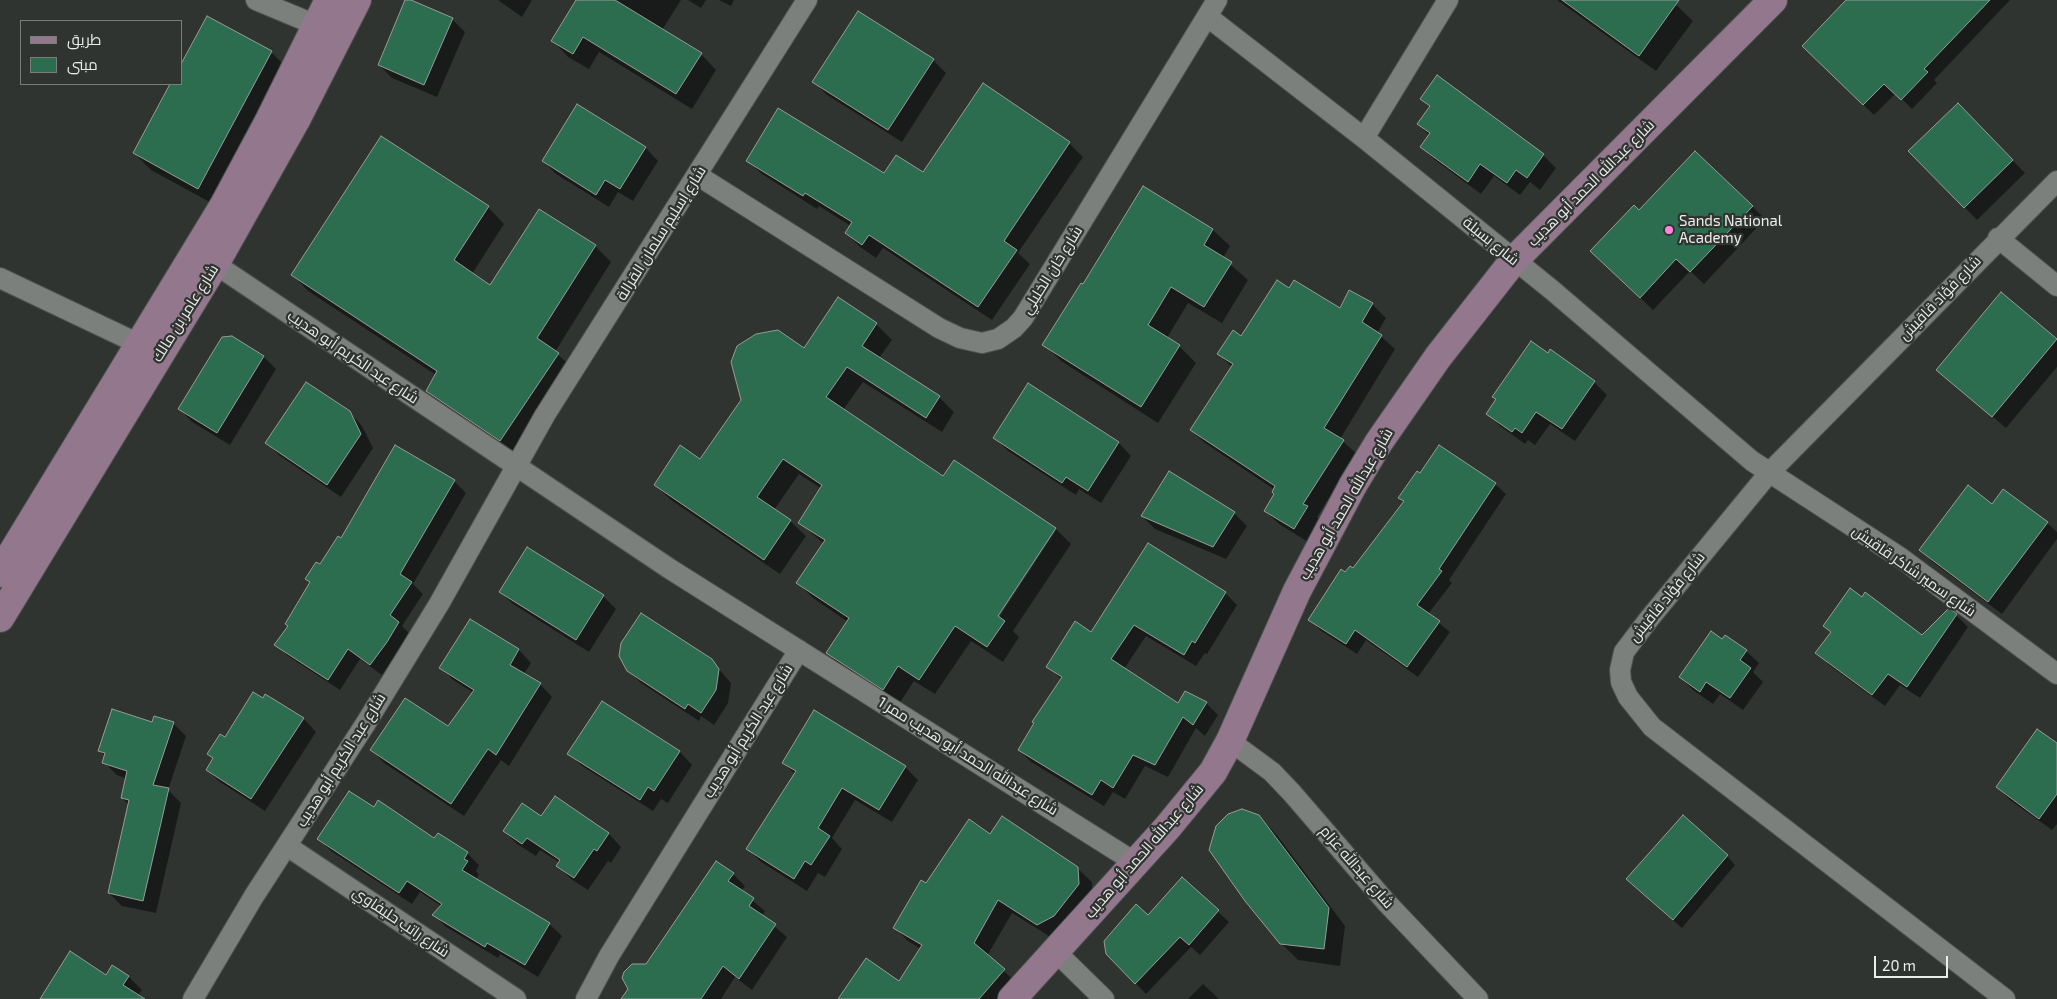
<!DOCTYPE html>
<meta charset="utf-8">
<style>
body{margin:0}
#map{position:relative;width:2057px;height:999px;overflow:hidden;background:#303431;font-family:"Exo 2",Cairo,sans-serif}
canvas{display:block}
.legend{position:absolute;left:20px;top:20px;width:162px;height:65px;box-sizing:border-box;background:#303431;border:1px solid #7a7e7b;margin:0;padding:6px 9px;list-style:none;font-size:15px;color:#eaedeb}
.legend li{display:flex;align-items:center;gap:10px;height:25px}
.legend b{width:25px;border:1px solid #7a7e7b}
.scale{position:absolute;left:1874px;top:956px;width:74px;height:22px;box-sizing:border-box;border:2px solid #eaedeb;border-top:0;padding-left:6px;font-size:15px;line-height:18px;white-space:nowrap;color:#eaedeb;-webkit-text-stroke:4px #303431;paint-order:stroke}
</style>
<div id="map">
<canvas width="2057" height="999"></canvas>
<ul class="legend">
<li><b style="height:6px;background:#93788d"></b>طريق</li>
<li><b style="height:14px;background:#2b6d4e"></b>مبنى</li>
</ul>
<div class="scale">20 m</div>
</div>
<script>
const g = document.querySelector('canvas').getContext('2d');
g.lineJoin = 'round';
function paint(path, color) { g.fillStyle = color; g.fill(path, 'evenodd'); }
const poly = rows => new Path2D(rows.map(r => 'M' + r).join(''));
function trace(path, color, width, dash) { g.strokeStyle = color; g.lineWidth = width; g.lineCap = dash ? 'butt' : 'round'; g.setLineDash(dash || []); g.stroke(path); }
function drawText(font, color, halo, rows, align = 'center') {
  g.font = font + ' "Exo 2",Cairo,sans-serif'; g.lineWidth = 4.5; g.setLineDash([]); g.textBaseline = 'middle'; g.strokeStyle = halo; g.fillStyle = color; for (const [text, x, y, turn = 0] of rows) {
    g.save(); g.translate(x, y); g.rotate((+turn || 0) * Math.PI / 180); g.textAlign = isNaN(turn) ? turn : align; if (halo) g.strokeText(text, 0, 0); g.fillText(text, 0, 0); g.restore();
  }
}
const shadow = poly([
 [407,0,452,19,465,32,437,97,392,78,379,65],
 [498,0,532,0,522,17],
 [578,0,681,0,662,30,701,54,716,70,692,109,599,52,589,69,568,57,553,41],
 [688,0,706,0,701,8],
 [719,0,734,0,731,6],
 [1557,0,1671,0,1693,21,1656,71],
 [1848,0,2010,0,1934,80,1937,83,1912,109,1896,93,1874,115,1803,46],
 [207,18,271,52,288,69,215,205,151,170,134,153,172,84,181,84],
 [933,60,946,73,902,142,827,95,814,82],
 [1438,77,1543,155,1556,168,1540,190,1530,182,1520,195,1494,176,1481,194,1435,160,1422,147,1430,136,1418,124,1430,107,1422,98],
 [983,85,1069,143,1083,157,1018,253,1030,264,992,320,883,248,876,258,860,247,846,233,851,226,819,206,817,209,762,174,748,161,884,175,923,174],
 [1958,105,2025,173,1977,220,1910,151],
 [578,106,646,148,658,161,633,201,618,192,609,207,556,174,543,161],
 [1752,206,1765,219,1704,284,1690,271,1653,310,1605,264,1639,212],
 [488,207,504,224,472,274,491,286,595,246,611,262,555,352,575,370,517,456,443,407,427,391,436,375,308,291,292,274],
 [1213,230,1230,246,1223,258,1248,280,1222,323,1188,303,1167,338,1179,346,1196,363,1158,423,1061,361,1044,344,1084,285],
 [1290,289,1340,310,1372,304,1386,318,1377,333,1395,349,1340,439,1357,454,1317,517,1321,521,1308,542,1279,524,1265,511,1276,494,1275,490,1205,443,1191,430,1232,367,1218,354,1242,338],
 [2001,294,2057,340,2057,367,2006,428,1938,370],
 [839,299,876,324,892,340,879,358,939,397,954,412,942,432,863,382,843,410,943,478,1056,529,1071,544,1013,631,1019,637,1003,662,971,641,935,694,914,681,899,704,843,669,828,653,848,622,813,598,798,583,824,544,800,523,822,489,799,474,774,510,790,521,806,536,780,574,671,500,655,485,701,461,804,350],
 [1053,530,1056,530,996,622,994,621],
 [1550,351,1594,382,1607,395,1575,441,1550,424,1535,445,1528,440,1525,444,1500,426,1487,413,1497,400,1494,397],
 [263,356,276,369,230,445,192,422,180,409],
 [1029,385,1119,443,1131,456,1101,503,1079,489,1076,495,1008,451,995,438],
 [349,412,362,426,373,448,341,497,280,456,267,443],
 [454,481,466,493,413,584,423,594,402,626,410,634,382,675,360,659,340,690,288,656,276,645,289,626,311,583,307,579,341,539],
 [1495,484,1506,494,1449,580,1452,583,1428,614,1450,632,1418,677,1366,640,1357,654,1320,630,1310,619,1346,574,1354,570,1405,502,1400,498],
 [1993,505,2047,523,2057,532,2057,539,2002,614,1934,563,1921,550],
 [1234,513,1247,526,1226,559,1155,529,1142,516],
 [500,592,603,596,616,609,589,652,513,604],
 [1225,593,1237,605,1207,654,1205,653,1196,666,1146,636,1124,669,1179,705,1206,703,1218,715,1205,736,1196,728,1168,777,1145,766,1125,799,1113,792,1104,806,1031,762,1019,750,1062,680,1048,666,1092,633],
 [1863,599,1923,636,1956,615,1968,627,1920,698,1900,685,1885,706,1829,665,1817,652,1831,633,1824,626],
 [470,620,519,650,531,663,524,674,540,684,552,697,509,766,501,760,464,816,384,763,372,750,449,728,474,693,453,680,441,667],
 [1722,641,1746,651,1759,663,1753,672,1763,682,1743,710,1720,694,1713,704,1693,690,1680,677],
 [711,660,731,683,728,703,714,725,701,716,699,721,641,683,628,670],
 [266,695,304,719,316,732,265,811,220,782,207,770,214,759,209,754],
 [602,703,680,752,692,765,668,803,661,799,653,811,582,766,569,754],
 [173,723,186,736,168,790,181,803,156,913,122,906,109,893,129,805,122,798,127,779,117,775,104,762,106,757,100,751,152,724],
 [2057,743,2057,824,2052,830,2010,800,1997,787],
 [783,762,905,767,918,780,892,822,855,800,832,838,842,849,825,877,818,873,807,891,761,862,748,849,795,774],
 [555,798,609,834,621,847,611,863,608,861,588,890,571,879,558,866,560,863,540,850,536,856,517,844,504,831,542,818],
 [374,808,467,853,479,865,476,871,479,874,476,880,549,924,562,936,538,977,500,954,498,958,446,927,434,915,441,906,420,892,412,904,331,851,319,839],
 [1258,816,1276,834,1345,926,1340,966,1298,960,1281,943],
 [990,836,1077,868,1092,882,1092,898,1052,938,1012,913,987,956,1017,983,1004,999,839,999,899,983,921,949,908,941,895,928,927,884],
 [1727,856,1735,865,1682,928,1636,887],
 [733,874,745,886,741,891,765,911,762,916,787,937,752,990,735,977,721,999,622,999,647,966],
 [1182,879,1229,922,1200,955,1191,947,1146,994,1107,954,1148,916],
 [113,967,129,977,142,990,138,995,143,999,41,999,106,976],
 [1203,984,1219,999,1188,999]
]);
const building = poly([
 [405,0,411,0,453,18,424,85,378,65,405,0],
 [576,0,615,0,702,53,676,94,583,37,573,54,551,41,576,0],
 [1562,0,1679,0,1639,56,1562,0],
 [1846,0,1990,0,1924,69,1928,72,1901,100,1884,84,1863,105,1802,46,1846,0],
 [858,11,934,59,888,130,812,82,858,11],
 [207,16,272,51,198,189,133,153,170,84,181,84,181,64,207,16],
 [1437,75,1544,154,1527,178,1516,170,1507,183,1480,164,1468,182,1420,147,1430,133,1417,124,1430,106,1420,99,1437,75],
 [983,83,1070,142,1004,241,1017,250,978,307,869,235,862,245,845,233,852,222,805,193,803,196,746,161,778,108,884,173,896,155,923,172,983,83],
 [1958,103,2013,160,1964,208,1908,151,1958,103],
 [577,104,646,147,620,189,605,180,596,195,542,161,577,104],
 [381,136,489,206,454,260,490,285,539,209,596,245,537,338,559,353,500,441,426,391,437,371,291,275,381,136],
 [1695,151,1753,206,1690,272,1676,259,1640,298,1590,251,1634,205,1639,210,1695,151],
 [1143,186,1213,229,1204,245,1232,262,1204,307,1171,287,1148,325,1180,345,1141,407,1042,345,1081,283,1083,284,1143,186],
 [1277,280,1289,288,1294,280,1340,308,1349,290,1373,303,1362,322,1382,335,1324,428,1344,440,1303,504,1308,506,1294,529,1264,511,1274,494,1272,492,1275,486,1190,430,1233,364,1217,354,1233,330,1241,336,1277,280],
 [2001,292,2057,339,1992,417,1936,370,2001,292],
 [838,297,877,323,862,346,940,396,926,418,847,367,826,397,943,476,954,460,1056,528,998,616,1005,621,987,647,955,626,919,680,898,666,883,690,826,653,849,618,796,583,825,540,798,523,822,485,783,459,757,497,791,520,764,560,654,485,680,445,700,459,741,400,731,362,737,346,756,334,778,330,804,348,838,297],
 [232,336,264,356,217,433,178,409,222,337,232,336],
 [1531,341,1548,353,1550,349,1595,381,1562,429,1536,412,1522,433,1515,428,1512,432,1486,414,1496,399,1492,397,1531,341],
 [306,382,350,411,361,434,327,485,265,443,306,382],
 [1028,383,1119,442,1088,491,1066,477,1062,483,993,438,1028,383],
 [395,445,455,480,400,574,412,582,390,615,399,622,387,642,370,665,348,649,328,680,274,645,288,626,285,624,310,582,305,579,316,562,320,564,338,536,341,538,395,445],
 [1439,445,1496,483,1439,569,1442,571,1417,605,1440,621,1407,667,1355,630,1346,644,1308,620,1341,569,1345,572,1350,566,1353,568,1404,501,1398,498,1417,471,1420,473,1439,445],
 [1169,471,1235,512,1213,547,1141,516,1169,471],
 [1968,485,1992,504,2003,489,2048,522,1988,602,1919,550,1968,485],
 [1148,543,1226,592,1195,643,1192,641,1184,655,1134,625,1111,659,1178,703,1185,691,1207,702,1193,725,1183,717,1155,765,1133,755,1113,788,1101,780,1092,795,1018,750,1034,723,1032,722,1062,677,1046,667,1075,621,1091,632,1148,543],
 [527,547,604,595,576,640,499,592,527,547],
 [1850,588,1862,597,1865,592,1922,635,1949,608,1957,614,1907,687,1888,674,1872,695,1815,653,1831,632,1823,626,1850,588],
 [641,613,712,659,719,669,716,690,701,713,688,704,685,709,627,671,619,656,621,643,641,613],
 [470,619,519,649,510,665,541,683,496,755,488,749,451,804,370,750,405,698,448,726,474,690,439,668,470,619],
 [1711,631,1722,639,1725,635,1747,650,1740,660,1751,668,1730,698,1706,682,1700,692,1679,677,1711,631],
 [253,692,263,698,265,694,304,718,251,799,206,770,213,758,207,754,220,734,225,737,253,692],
 [602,701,680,751,654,791,648,787,640,800,567,754,602,701],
 [112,709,152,722,154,716,174,722,153,785,169,788,143,901,108,893,129,800,121,798,127,771,102,763,105,753,98,751,112,709],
 [814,710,906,766,879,810,842,788,818,828,830,836,811,865,805,861,794,879,746,849,796,771,782,763,814,710],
 [2037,729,2057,743,2057,794,2039,819,1996,787,2037,729],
 [349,791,374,807,378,800,434,838,438,833,468,852,464,859,468,861,462,870,550,923,525,965,487,943,485,947,432,915,442,904,407,881,399,893,317,839,349,791],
 [555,796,609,833,597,851,594,849,574,878,556,866,560,860,527,838,522,844,503,831,522,803,541,816,555,796],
 [1242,809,1259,815,1329,908,1324,949,1280,944,1245,901,1209,850,1216,826,1228,814,1242,809],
 [1683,815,1728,855,1673,920,1626,879,1683,815],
 [1002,816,1078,867,1079,884,1054,916,1037,925,998,900,974,943,1005,969,979,999,838,999,866,958,899,981,922,945,893,928,921,880,926,883,969,819,990,834,1002,816],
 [716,861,734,873,728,881,754,898,749,906,776,924,739,979,723,966,701,999,621,999,628,989,622,978,624,972,632,964,646,964,716,861],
 [1182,877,1219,910,1189,945,1180,937,1135,984,1106,954,1104,941,1136,904,1148,915,1182,877],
 [70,951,106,975,112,965,129,976,123,985,145,999,40,999,70,951]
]);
const street = poly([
 [256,0,328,30],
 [1208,17,1364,138,1552,290,1752,461,1901,558,2057,674],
 [1364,138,1448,0],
 [697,175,939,328,960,338,982,343,998,339,1014,328,1023,318,1217,0],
 [1998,238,2057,286],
 [215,264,670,569,1136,863],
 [0,278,139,344],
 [1230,741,1272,772,1292,793,1386,902,1478,999],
 [287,846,516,999],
 [1055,951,1104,999],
 [193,999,254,896,366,723,439,604,545,415,807,0],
 [586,999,609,956,799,650],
 [2005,999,1652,727,1628,697,1621,682,1620,670,1624,652,1649,619,1769,473,2057,181]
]);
const secondary = poly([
 [0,573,224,205,270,119,329,0],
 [0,618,215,264,296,120,357,0],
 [1012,999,1167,828,1213,772,1230,741,1297,591,1353,485,1379,442,1438,357,1514,260,1773,0]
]);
const markers = [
 [1669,230,5,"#ff85df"]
];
const streetNames = [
 ["شارع عبدالله الحمد أبو هديب",1591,183,-45],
 ["شارع إسليم سلمان القرالة",661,233,-58],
 ["شارع بسيلة",1491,241,39],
 ["شارع خان الخليلي",1052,270,-58],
 ["شارع فؤاد قاقيش",1940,298,-46],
 ["شارع عامر بن مالك",185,313,-58],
 ["شارع عبد الكريم أبو هديب",353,357,34],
 ["شارع عبدالله الحمد أبو هديب",1346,504,-60],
 ["شارع سمير شاكر قاقيش",1914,571,35],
 ["شارع فؤاد قاقيش",1667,597,-51],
 ["شارع عبد الكريم أبو هديب",748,731,-58],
 ["شارع عبدالله الحمد أبو هديب ممر 1",968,756,32],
 ["شارع عبد الكريم أبو هديب",341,760,-58],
 ["شارع عبدالله الحمد أبو هديب",1144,851,-49],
 ["شارع عبدالله عزام",1357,867,49],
 ["شارع راتب حليفاوي",401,922,34]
];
const poiNames = [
 ["Sands National",1679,221],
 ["Academy",1679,238]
];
paint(shadow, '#0007');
paint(building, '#2b6d4e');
trace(building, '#979c99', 1);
trace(street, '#4f5250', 22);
trace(secondary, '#4f5250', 30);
trace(street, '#7b807d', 20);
trace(secondary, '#93788d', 28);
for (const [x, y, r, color] of markers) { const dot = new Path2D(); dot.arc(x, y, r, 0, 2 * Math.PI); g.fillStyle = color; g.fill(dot); trace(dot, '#303431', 2); }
drawText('15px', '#eaedeb', '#303431', streetNames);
drawText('15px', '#eaedeb', '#303431', poiNames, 'left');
</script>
